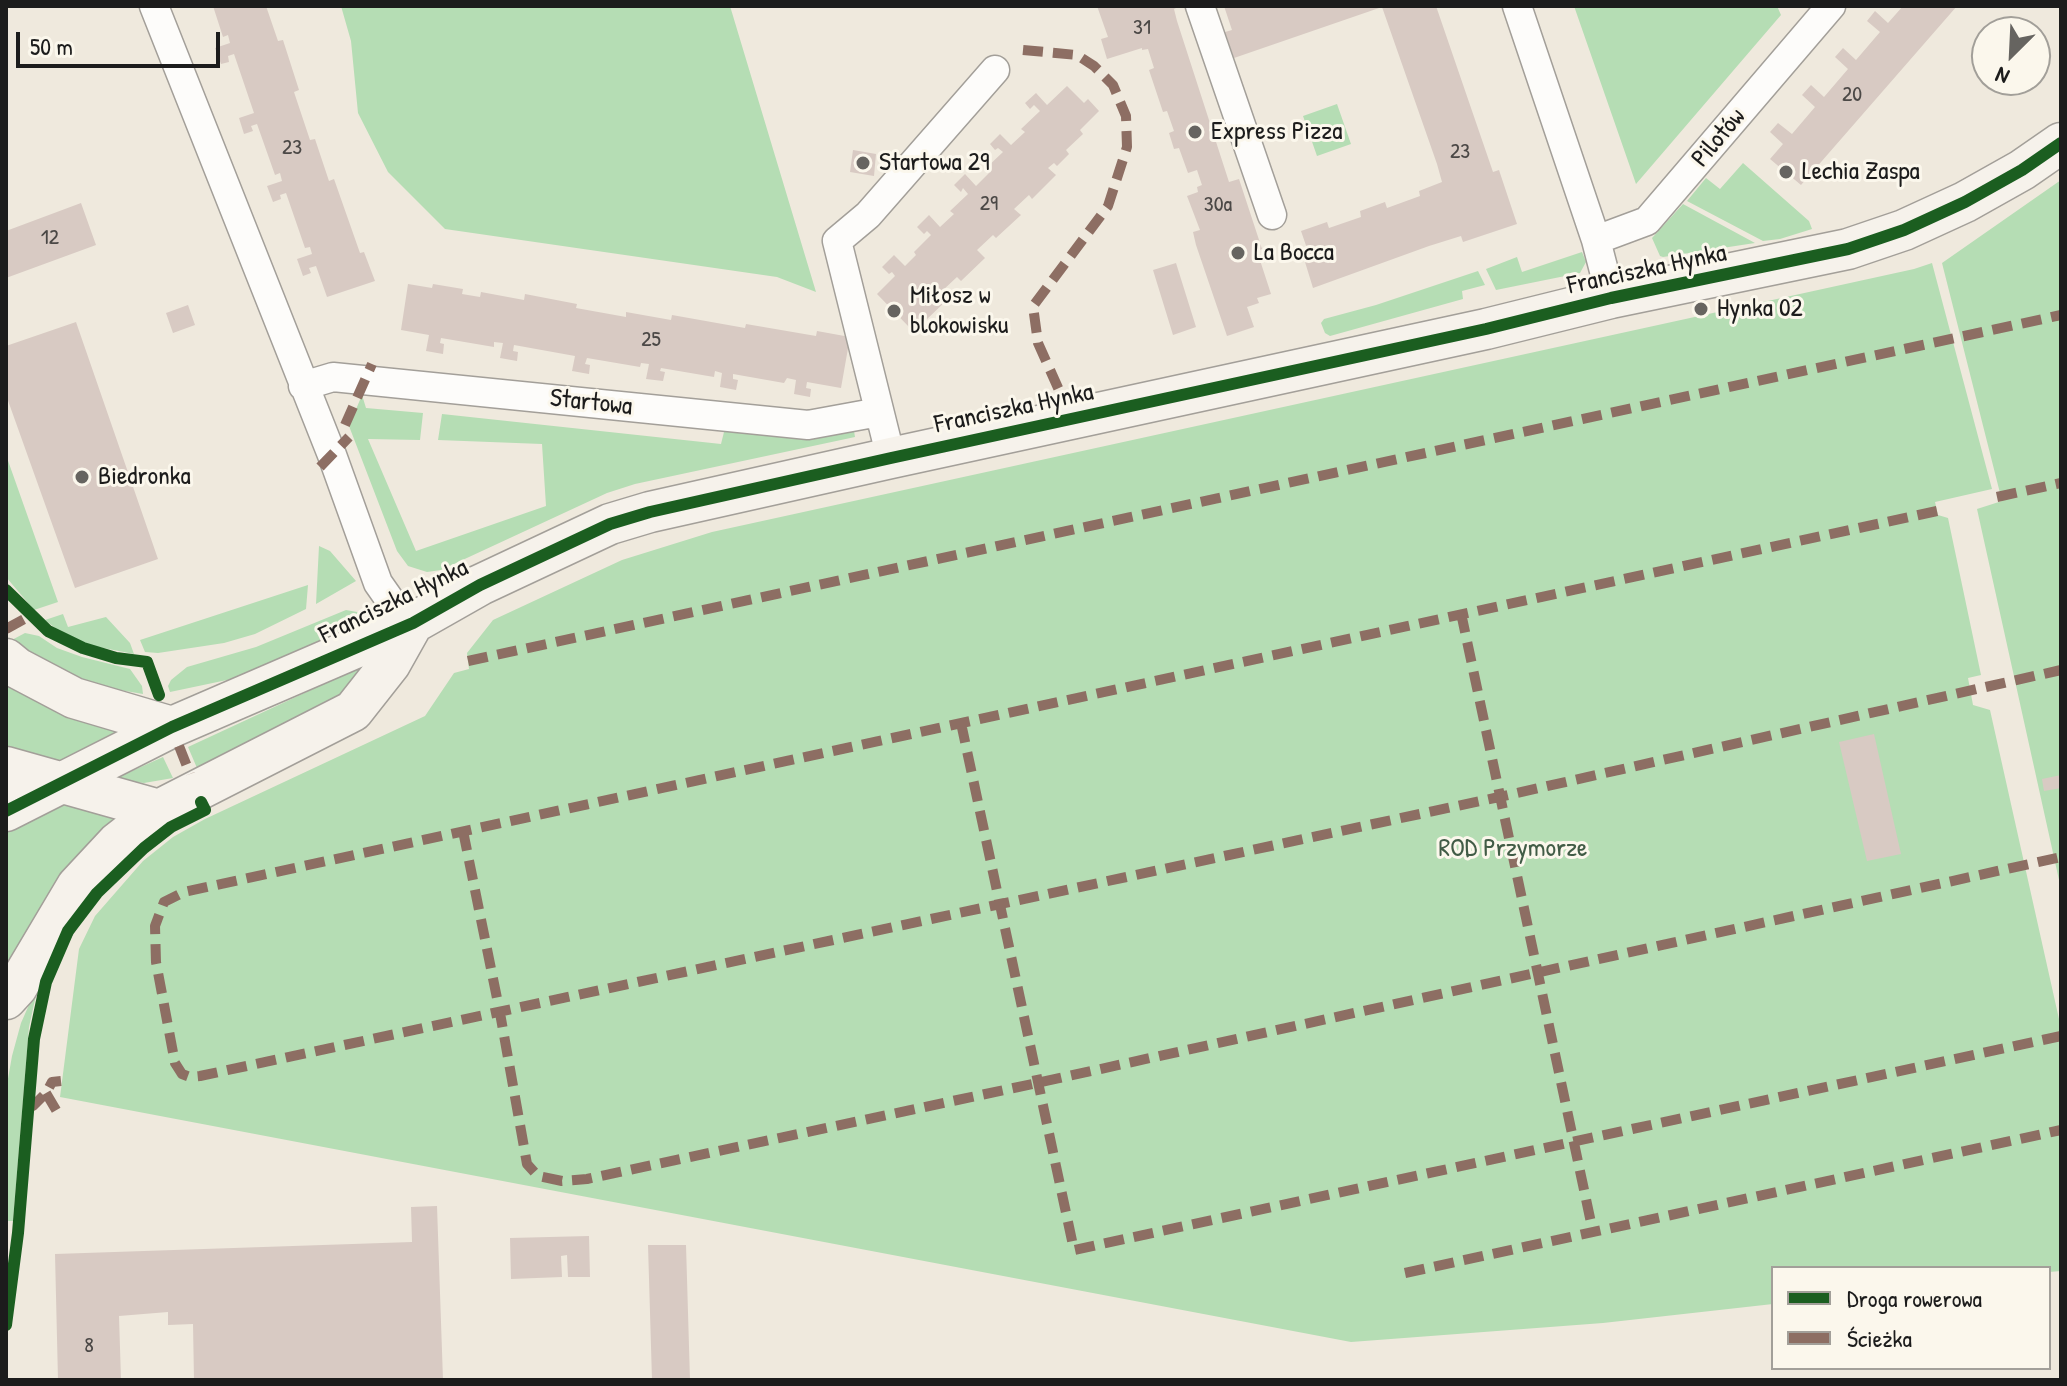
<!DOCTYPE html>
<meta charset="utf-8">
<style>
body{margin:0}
#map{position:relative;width:2067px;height:1386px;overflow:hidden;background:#efe9dd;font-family:"Patrick Hand",sans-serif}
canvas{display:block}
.frame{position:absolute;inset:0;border:8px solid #1c1c1c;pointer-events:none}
.legend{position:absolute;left:1771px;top:1266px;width:280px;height:104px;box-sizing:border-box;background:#fbf7ec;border:2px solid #a29f99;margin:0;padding:10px 14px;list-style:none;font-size:24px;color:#1c1c1c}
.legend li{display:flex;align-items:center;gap:16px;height:40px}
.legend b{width:40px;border:2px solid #a29f99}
.north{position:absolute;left:1971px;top:16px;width:80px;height:80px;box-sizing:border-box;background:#fbf7ec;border:2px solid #a29f99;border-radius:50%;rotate:204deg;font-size:22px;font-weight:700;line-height:32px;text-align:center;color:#1c1c1c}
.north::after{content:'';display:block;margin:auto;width:28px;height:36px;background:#666460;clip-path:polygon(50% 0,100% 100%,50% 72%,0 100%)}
.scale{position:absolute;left:16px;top:32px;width:204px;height:36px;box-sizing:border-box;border:4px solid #1c1c1c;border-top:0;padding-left:10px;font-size:24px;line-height:28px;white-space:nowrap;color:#1c1c1c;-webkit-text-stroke:6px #fbf7ec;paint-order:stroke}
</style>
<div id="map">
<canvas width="2067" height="1386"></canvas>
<div class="frame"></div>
<ul class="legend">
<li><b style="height:10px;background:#1b5e20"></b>Droga rowerowa</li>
<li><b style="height:10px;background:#8d6e63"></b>Ścieżka</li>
</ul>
<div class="north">N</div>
<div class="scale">50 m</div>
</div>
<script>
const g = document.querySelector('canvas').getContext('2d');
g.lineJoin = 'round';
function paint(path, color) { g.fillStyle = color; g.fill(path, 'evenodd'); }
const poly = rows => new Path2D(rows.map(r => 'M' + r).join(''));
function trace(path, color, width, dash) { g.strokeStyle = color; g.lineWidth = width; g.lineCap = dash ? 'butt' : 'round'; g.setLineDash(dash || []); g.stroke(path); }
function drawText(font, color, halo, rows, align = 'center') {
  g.font = font + ' "Patrick Hand",sans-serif'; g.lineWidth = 6; g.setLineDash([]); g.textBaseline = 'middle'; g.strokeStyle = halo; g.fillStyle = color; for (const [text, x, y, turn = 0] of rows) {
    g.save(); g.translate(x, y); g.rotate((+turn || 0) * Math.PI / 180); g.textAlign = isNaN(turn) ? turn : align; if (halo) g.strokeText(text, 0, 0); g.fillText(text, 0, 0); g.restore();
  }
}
const green = poly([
 [341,6,730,6,816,292,777,277,445,229,388,172,358,113,351,41],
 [1574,6,1777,6,1781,15,1636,184],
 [1337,104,1351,144,1317,156,1303,116],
 [1743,163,1809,221,1812,229,1780,239,1763,241,1687,201,1706,178,1720,189],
 [2061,180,2061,889,1977,509,2002,501,1942,263],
 [1683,204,1755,243,1663,257,1660,256,1652,238],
 [1582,252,1586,262,1580,273,1496,290,1486,269,1517,257,1522,272],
 [1932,263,1992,489,1935,502,1938,515,1948,518,1981,675,1968,678,1973,705,1990,710,2061,1028,2061,1271,2049,1272,2049,1268,1773,1268,1773,1304,1603,1323,1351,1342,60,1097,79,949,95,916,143,861,173,837,205,819,425,716,454,673,469,669,467,653,493,620,622,560,712,532,1914,269],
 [1478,271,1485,285,1462,291,1463,299,1330,336,1325,333,1321,323,1324,319,1376,305],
 [362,395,366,408,423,413,420,440,368,439,416,551,546,506,542,444,438,440,442,414,721,444,725,428,853,425,855,437,635,484,607,493,441,570,427,572,408,566,397,551,349,426],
 [6,455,58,602,34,610,6,577],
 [319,546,330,551,356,581,316,604],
 [308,585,306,609,255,634,224,643,158,653,145,652,140,640],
 [346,610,357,612,360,615,351,628,246,676,170,692,168,686,171,680,187,667,256,647],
 [63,614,68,627,106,617,130,643,134,654,88,645,64,635,45,620],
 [25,633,39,636,57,648,82,657,130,669,142,686,143,694,90,685,73,679,10,641],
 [382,657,376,678,266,736,197,768,188,747],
 [6,682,142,727,66,760,52,761,6,750],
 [163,757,173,778,144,783,114,779],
 [65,802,122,815,65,872,37,914,6,973,6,830],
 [39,982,29,1027,13,1221,6,1221,6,1090,12,1056,21,1023]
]);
const building = poly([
 [213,6,266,6,278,41,283,40,299,90,294,92,310,140,315,139,329,181,334,179,360,253,364,252,375,281,327,297,316,266,309,268,311,273,303,276,297,259,312,254,310,247,305,248,286,193,280,195,281,199,273,202,267,186,282,181,280,173,275,175,257,124,251,126,253,131,244,134,239,118,254,113,234,54,228,56,229,62,221,64,215,48,230,43,228,35,223,37],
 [1097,6,1180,6,1174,9,1177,21,1229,182,1239,179,1262,249,1257,251,1271,294,1257,298,1259,303,1247,307,1254,327,1227,336,1196,245,1193,232,1200,230,1187,196,1198,192,1197,187,1202,185,1197,170,1188,173,1179,148,1174,149,1169,133,1174,131,1167,111,1163,112,1149,70,1154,68,1148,49,1142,50,1142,48,1107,59,1101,39,1108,37],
 [1224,6,1436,6,1493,172,1499,170,1517,224,1463,242,1461,236,1429,246,1313,288,1305,262,1311,260,1301,231,1327,222,1329,228,1361,217,1360,211,1385,202,1387,208,1420,196,1419,191,1442,182,1437,164,1382,7,1234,58,1225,32,1232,30],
 [1903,6,1957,6,1801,185,1770,159,1783,144,1770,132,1778,123,1792,134,1815,107,1802,95,1811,85,1824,97,1848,69,1835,57,1843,48,1856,60,1880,32,1867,21,1875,11,1888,23],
 [1067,86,1084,103,1088,99,1099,111,1080,130,1083,134,1066,150,1069,154,1057,166,1054,163,1048,168,1056,175,1032,199,1029,195,1014,209,1021,215,996,238,993,235,977,250,985,258,961,281,957,277,942,291,948,299,925,321,922,318,910,328,877,294,895,276,892,272,889,274,882,267,894,255,905,266,916,255,914,252,931,235,927,231,924,234,917,227,929,215,940,227,954,214,950,211,968,194,963,188,961,192,954,185,965,174,976,186,989,173,985,169,1003,152,998,148,995,150,990,144,1000,134,1011,145,1025,132,1021,129,1040,111,1034,105,1030,109,1025,103,1036,93,1047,105],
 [853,150,876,154,874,176,850,172],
 [81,203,96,245,6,278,6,231],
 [1176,263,1196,327,1173,335,1153,270],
 [408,284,432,288,433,284,463,289,462,294,480,297,481,292,524,300,525,294,577,304,576,308,626,317,626,312,671,320,672,315,745,328,746,324,816,336,817,331,850,337,841,388,807,382,806,388,811,389,810,397,794,394,796,380,787,378,784,383,733,374,733,379,738,380,736,390,720,387,722,373,715,371,714,377,661,368,660,371,665,372,663,381,646,379,649,364,641,363,640,367,587,358,585,364,590,365,589,374,572,371,575,356,514,345,513,351,518,352,517,361,500,358,503,343,494,342,494,347,441,338,440,343,444,344,443,354,426,351,429,335,401,330],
 [188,305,195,325,173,333,166,313],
 [76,322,158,559,75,588,6,395,6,346],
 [1874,734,1901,854,1867,861,1839,742],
 [2061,775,2061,788,2044,791,2042,779],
 [437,1206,443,1380,194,1380,193,1324,168,1325,168,1312,119,1316,121,1380,58,1380,55,1254,412,1242,411,1207],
 [589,1236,590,1277,568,1277,567,1255,561,1256,562,1277,511,1279,510,1238],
 [648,1245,686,1245,690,1380,652,1380]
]);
const street = poly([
 [154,6,332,455,378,583,392,603,413,623],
 [1200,6,1272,215],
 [1517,6,1596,240,1611,298],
 [1596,240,1647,221,1831,6],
 [303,386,333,377,808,425,879,412],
 [891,458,837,241,868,215,995,70]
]);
const secondary = poly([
 [6,659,17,668,74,698,172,727],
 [6,767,159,810],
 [6,811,172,727,413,623,480,585,610,524,650,512,891,458,1486,329,1611,298,1848,249,1904,230,1965,202,2022,170,2061,143],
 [6,999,17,987,77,886,117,843,159,810,353,711,390,664,413,623]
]);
const quiet = poly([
 [1023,50,1077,55,1094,66,1113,85,1126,116,1127,147,1108,206,1033,306,1038,343,1063,399],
 [345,425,372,364],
 [320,467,349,437],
 [1997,497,2061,483],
 [1937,511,184,892,164,902,155,926,156,962,175,1063,182,1074,190,1077,200,1076,1499,797,2061,670],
 [1461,613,1593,1232],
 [6,629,30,616],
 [468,661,2061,315],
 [961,723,1074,1250,2061,1036],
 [179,746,190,774],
 [463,831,500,1013,527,1164,538,1176,562,1181,587,1179,1037,1083,2061,857],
 [46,1093,59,1115],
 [28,1105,33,1106,46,1093,52,1082,61,1081],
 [1405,1273,2061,1130]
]);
const cycleway = poly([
 [6,590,48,631,83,648,116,658,147,662,159,695],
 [6,811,172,727,413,623,480,585,610,524,650,512,891,458,1486,329,1611,298,1848,249,1904,230,1965,202,2022,170,2061,143],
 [6,1325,18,1233,34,1039,46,982,68,931,97,893,144,848,171,827,205,810,201,802]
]);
const markers = [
 [1195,132,8,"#666460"],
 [863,163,8,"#666460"],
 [1786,172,8,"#666460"],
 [1238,253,8,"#666460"],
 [1701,309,8,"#666460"],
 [894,311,8,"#666460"],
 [82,477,8,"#666460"]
];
const numberNames = [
 ["31",1142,28],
 ["20",1852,95],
 ["23",292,148],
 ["23",1460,152],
 ["29",989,204],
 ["30a",1218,205],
 ["12",50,238],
 ["25",651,340],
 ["8",89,1346]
];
const poiNames = [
 ["Express Pizza",1211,132],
 ["Startowa 29",879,163],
 ["Lechia Zaspa",1802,172],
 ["La Bocca",1254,253],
 ["Miłosz w",910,296],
 ["blokowisku",910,326],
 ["Hynka 02",1717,309],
 ["Biedronka",98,477]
];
const streetNames = [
 ["Pilotów",1719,138,-50],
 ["Franciszka Hynka",1647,270,-12],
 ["Startowa",591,403,6],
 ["Franciszka Hynka",1014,409,-12],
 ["Franciszka Hynka",394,602,-26]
];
const parkNames = [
 ["ROD Przymorze",1513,849]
];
paint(green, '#b5ddb4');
paint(building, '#d8cac3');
trace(street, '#a39f99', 31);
trace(secondary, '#a39f99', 43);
trace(street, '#fdfcfa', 28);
trace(secondary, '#f6f2eb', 40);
trace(quiet, '#8d6e63', 10, [20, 10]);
trace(cycleway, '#1b5e20', 12);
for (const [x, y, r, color] of markers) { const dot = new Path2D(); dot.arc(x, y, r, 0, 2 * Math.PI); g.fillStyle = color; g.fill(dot); trace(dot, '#fbf7ec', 3); }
drawText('22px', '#4b4846', null, numberNames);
drawText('26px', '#1c1c1c', '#fbf7ec', poiNames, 'left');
drawText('26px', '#1c1c1c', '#fbf7ec', streetNames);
drawText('26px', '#415c46', '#fbf7ec', parkNames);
</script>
